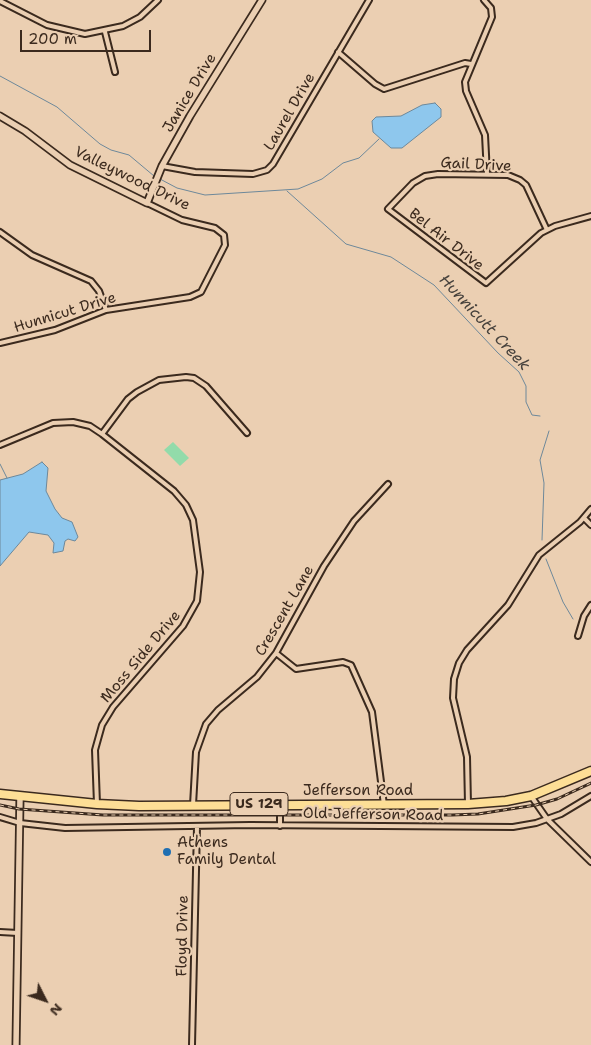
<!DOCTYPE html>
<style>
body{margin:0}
#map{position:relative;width:591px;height:1045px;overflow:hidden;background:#ebcfb2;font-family:"Shantell Sans",sans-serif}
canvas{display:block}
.north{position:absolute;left:20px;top:975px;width:50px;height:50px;-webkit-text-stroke:4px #ebcfb2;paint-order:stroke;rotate:131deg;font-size:14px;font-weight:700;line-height:20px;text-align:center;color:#3b2a1e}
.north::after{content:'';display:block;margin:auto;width:18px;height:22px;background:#3b2a1e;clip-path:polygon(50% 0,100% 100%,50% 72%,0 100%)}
.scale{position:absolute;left:20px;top:30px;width:131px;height:22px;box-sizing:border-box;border:2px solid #3b2a1e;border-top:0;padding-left:6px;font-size:15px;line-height:18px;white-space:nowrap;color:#3b2a1e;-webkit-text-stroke:4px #ebcfb2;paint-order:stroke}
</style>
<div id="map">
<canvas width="591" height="1045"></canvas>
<div class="north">N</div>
<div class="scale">200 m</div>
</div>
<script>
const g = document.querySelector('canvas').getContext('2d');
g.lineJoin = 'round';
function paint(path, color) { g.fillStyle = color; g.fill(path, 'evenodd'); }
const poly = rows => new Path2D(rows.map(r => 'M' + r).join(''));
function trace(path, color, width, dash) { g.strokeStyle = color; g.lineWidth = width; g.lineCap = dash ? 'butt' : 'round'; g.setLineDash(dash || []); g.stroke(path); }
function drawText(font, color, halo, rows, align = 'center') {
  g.font = font + ' "Shantell Sans",sans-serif'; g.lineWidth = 4.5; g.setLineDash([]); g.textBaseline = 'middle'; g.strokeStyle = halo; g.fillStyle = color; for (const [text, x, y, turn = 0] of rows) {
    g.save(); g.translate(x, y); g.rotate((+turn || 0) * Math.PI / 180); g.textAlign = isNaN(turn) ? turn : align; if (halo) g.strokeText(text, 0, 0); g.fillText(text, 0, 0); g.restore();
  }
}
const green = poly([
 [173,442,189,458,180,466,164,450]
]);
const water = poly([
 [435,103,441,109,441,117,402,148,391,148,373,132,372,121,376,117,401,116,422,105,435,103],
 [42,462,48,468,46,491,55,509,62,518,72,522,78,537,75,541,68,539,65,541,63,551,53,553,54,543,48,535,29,532,0,566,0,480,23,474,42,462]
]);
const stream = poly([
 [0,76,57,107,100,144,111,150,129,155,154,176],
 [160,179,177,188,205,195,298,189,322,179,343,163,359,158,379,139],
 [287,191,346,244,391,257,434,285,498,353,519,372,526,386,526,402,532,415,540,416],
 [0,464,7,478],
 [542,540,544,483,540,460,549,431],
 [546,559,563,602,573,619]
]);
const street = poly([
 [484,0,491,8,492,17,465,82,466,91,485,135,487,174],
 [0,1,47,25,85,34,123,26,140,17,158,0],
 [105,32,115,72],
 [338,52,375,84,384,89,465,63,471,64],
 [162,166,195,172,253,174,267,170,273,164,369,0],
 [547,230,526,185,520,180,508,175,438,174,425,176,413,183,388,209,486,283,541,233,555,226,591,216],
 [0,232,32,255,91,281,99,291,106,310],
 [0,343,55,330,106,310,190,297,201,292,225,245,224,235,215,228,182,220,147,203],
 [102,434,128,399,137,392,159,380,186,377,194,378,206,386,247,433],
 [0,445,53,423,73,422,90,426,102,434,174,491,186,505,193,520,200,572,197,601,183,626,113,707,102,725,95,750,97,804],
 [584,518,591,525],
 [578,636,584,616,591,605],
 [276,653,296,669,343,662,351,665,372,712,384,805],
 [531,796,547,819,591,862],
 [468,804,467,757,453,698,454,679,459,663,467,650,508,605,539,555,580,522,591,509],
 [193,805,196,752,206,724,218,710,257,677,276,653,324,566,354,521,388,484],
 [0,817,20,823,65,828,250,825,513,827,536,823,561,814,591,796],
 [280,826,280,806],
 [0,932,18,933],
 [192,1045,197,827]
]);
const secondary = poly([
 [0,116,25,131,70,165,147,203,162,166,190,116,262,0],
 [16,1045,20,797]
]);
const highway = poly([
 [0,794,97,804,139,806,468,804,506,801,531,796,591,771]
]);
const rail = poly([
 [0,805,19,809,103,815,452,815,478,814,536,805,557,799,591,783]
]);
const markers = [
 [167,852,5,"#1f6fb2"]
];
const shields = [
 [259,804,58]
];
const shieldNames = [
 ["US 129",259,804]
];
const streetNames = [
 ["Janice Drive",190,93,-59],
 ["Laurel Drive",290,112,-60],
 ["Gail Drive",476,165,3],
 ["Valleywood Drive",132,179,26],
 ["Bel Air Drive",446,240,38],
 ["Hunnicut Drive",65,313,-17],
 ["Crescent Lane",285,611,-60],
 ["Moss Side Drive",141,657,-50],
 ["Jefferson Road",358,791],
 ["Old Jefferson Road",373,815,1],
 ["Floyd Drive",183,936,-89]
];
const poiNames = [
 ["Athens",177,843],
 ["Family Dental",177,860]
];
const waterNames = [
 ["Hunnicutt Creek",484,323,47]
];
paint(green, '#92dbaa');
paint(water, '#8ec7ed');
trace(water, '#6d889a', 1);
trace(stream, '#6d889a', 1);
trace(street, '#3b2a1e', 8);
trace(secondary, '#3b2a1e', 9);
trace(highway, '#3b2a1e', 11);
trace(street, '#ebcfb2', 4);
trace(secondary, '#ebcfb2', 5.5);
trace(highway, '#fdde96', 8);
trace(rail, '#3b2a1e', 3);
trace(rail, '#ebcfb2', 1, [4]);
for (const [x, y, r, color] of markers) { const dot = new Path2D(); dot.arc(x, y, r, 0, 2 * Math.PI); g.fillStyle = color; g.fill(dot); trace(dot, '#ebcfb2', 2); }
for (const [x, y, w] of shields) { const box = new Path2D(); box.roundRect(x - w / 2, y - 11.5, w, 23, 4); g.fillStyle = '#ebcfb2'; g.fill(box); trace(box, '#3b2a1e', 1); }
drawText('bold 14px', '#3b2a1e', null, shieldNames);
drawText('15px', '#3b2a1e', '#ebcfb2', streetNames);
drawText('15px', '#3b2a1e', '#ebcfb2', poiNames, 'left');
drawText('italic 16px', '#47423d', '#ebcfb2', waterNames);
</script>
